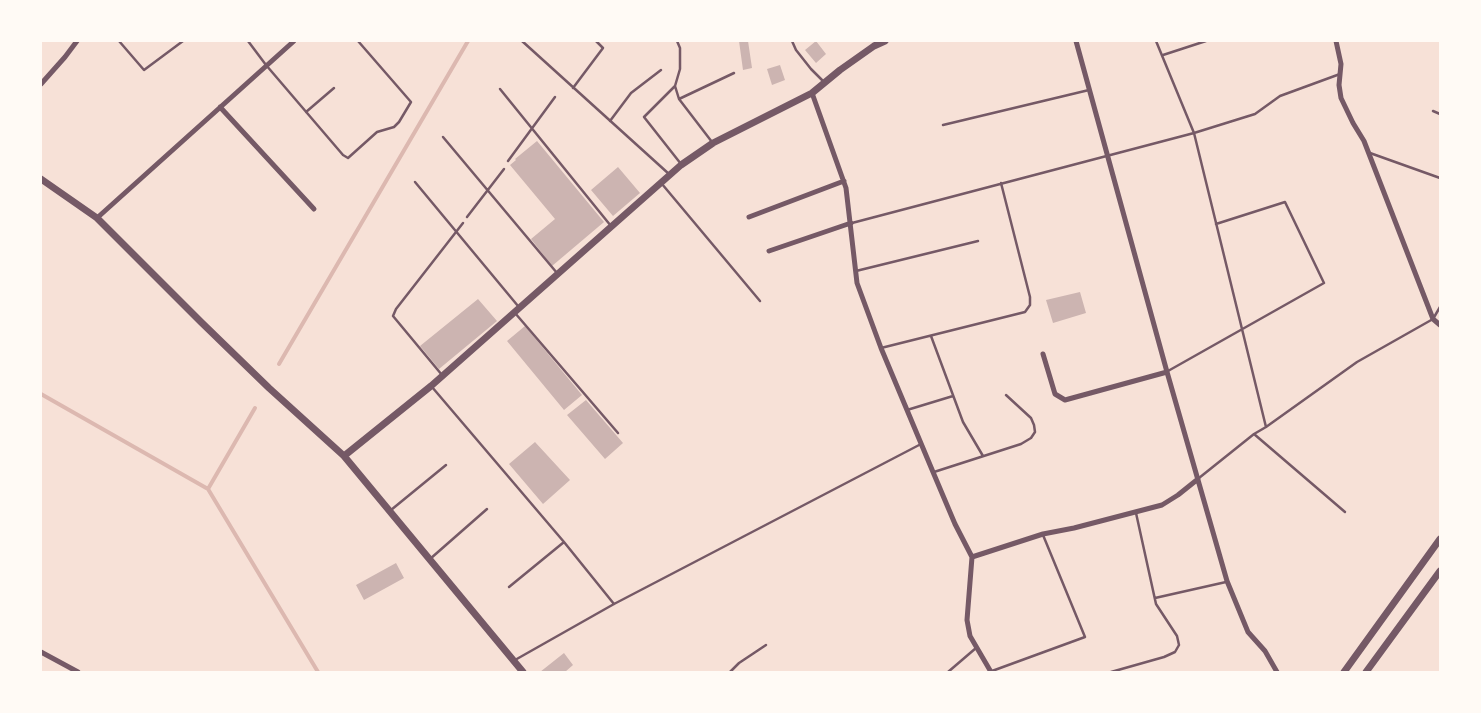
<!DOCTYPE html>
<style>
body{margin:0}
#map{position:relative;width:1481px;height:713px;overflow:hidden;background:#f7e1d7;font-family:Figtree,sans-serif}
canvas{display:block}
.frame{position:absolute;inset:0;border:42px solid #fffaf5;pointer-events:none}
</style>
<div id="map">
<canvas width="1481" height="713"></canvas>
<div class="frame"></div>
</div>
<script>
const g = document.querySelector('canvas').getContext('2d');
g.lineJoin = 'round';
const poly = rows => new Path2D(rows.map(r => 'M' + r).join(''));
function trace(path, color, width, dash) { g.strokeStyle = color; g.lineWidth = width; g.lineCap = dash ? 'butt' : 'round'; g.setLineDash(dash || []); g.stroke(path); }
function paint(path, color) { g.fillStyle = color; g.fill(path, 'evenodd'); }
const stream = poly([
 [279,364,468,41],
 [41,394,208,489,318,672],
 [208,489,255,408]
]);
const building = poly([
 [739,41,748,41,752,68,743,70],
 [816,41,826,54,816,63,805,50],
 [780,65,785,80,772,85,767,69],
 [537,141,604,222,552,266,531,239,555,219,510,165,516,160,515,159],
 [618,167,640,193,613,216,591,190],
 [1080,292,1086,313,1053,323,1046,300],
 [478,299,497,321,439,369,420,346],
 [525,326,582,395,564,410,507,341],
 [586,400,623,443,605,459,567,415],
 [535,442,570,480,543,504,509,464],
 [396,563,404,578,364,600,356,585],
 [564,653,573,665,565,672,540,672]
]);
const service = poly([
 [119,41,144,70,183,41],
 [248,41,266,65,343,155,348,158,377,132,394,127,399,122,411,102,358,41],
 [522,41,669,174],
 [677,41,680,48,680,69,675,86,679,99,712,142],
 [792,41,796,50,811,69,823,81],
 [1156,41,1194,133,1266,427],
 [1163,55,1206,41],
 [675,86,644,117,681,164],
 [573,88,603,48,596,41],
 [500,89,611,226],
 [679,99,734,73],
 [1433,111,1440,114],
 [306,112,334,88],
 [610,121,631,93,661,70],
 [943,125,1089,90],
 [443,137,557,273],
 [1370,153,1440,178],
 [508,161,555,97],
 [415,182,518,306],
 [662,184,760,301],
 [467,217,504,169],
 [852,223,1194,133,1255,114,1280,96,1340,74],
 [856,271,978,241],
 [515,313,618,433],
 [931,336,963,422,983,456],
 [881,348,1025,312,1030,305,1030,297,1001,183],
 [1168,371,1324,283,1285,202,1216,224],
 [442,375,393,316,396,309,463,223],
 [432,387,564,542,614,604],
 [907,410,953,396],
 [1254,434,1345,512],
 [934,472,1021,444,1031,438,1035,432,1034,425,1031,418,1006,395],
 [1199,478,1254,434,1266,427,1357,362,1433,319,1440,307],
 [391,510,446,465],
 [430,559,487,509],
 [509,587,564,542],
 [1155,598,1226,582],
 [515,660,614,604,921,444],
 [992,671,1085,637,1043,535],
 [730,672,739,663,766,645],
 [948,672,976,648],
 [1111,672,1164,657,1175,652,1179,645,1177,636,1156,604,1136,513]
]);
const minor = poly([
 [1076,41,1167,372,1227,581,1248,632,1265,651,1277,672],
 [1336,41,1341,64,1339,85,1341,98,1353,123,1364,141,1433,319,1440,325],
 [41,84,65,57,77,41],
 [812,93,846,188,857,283,881,348,933,472,955,524,972,557],
 [220,107,314,209],
 [749,217,844,181],
 [97,218,294,41],
 [769,251,851,223],
 [1043,354,1055,394,1065,400,1167,372],
 [972,557,1043,534,1074,528,1162,505,1178,495,1198,479],
 [972,557,967,620,970,636,991,672],
 [41,652,78,672]
]);
const tertiary = poly([
 [41,179,97,218,201,322,269,388,344,456,523,672],
 [344,456,431,386,681,165,713,143,812,93,840,70,874,46,885,41],
 [1344,672,1440,539],
 [1366,672,1440,571]
]);
trace(stream, '#dcb8b0', 4);
paint(building, '#ccb4b1');
trace(service, '#755966', 2.5);
trace(minor, '#755966', 5);
trace(tertiary, '#755966', 7);
</script>
